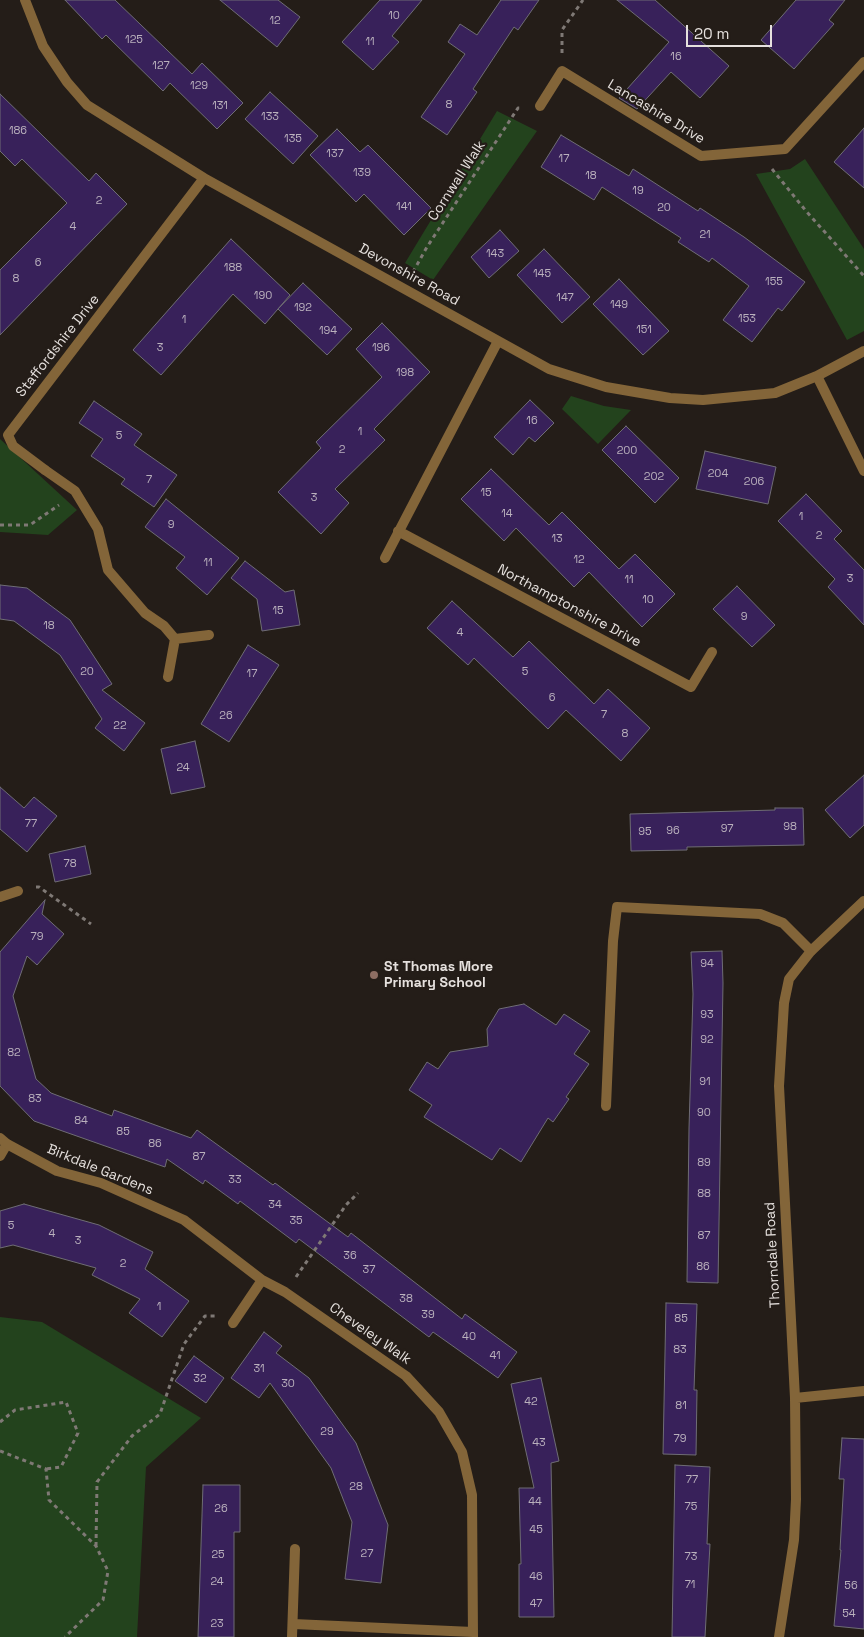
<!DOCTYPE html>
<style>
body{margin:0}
#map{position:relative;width:864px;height:1637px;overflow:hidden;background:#241d18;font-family:"Space Grotesk",sans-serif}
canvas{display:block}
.scale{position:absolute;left:686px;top:25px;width:86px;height:22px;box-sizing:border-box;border:2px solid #e6e1de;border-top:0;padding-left:6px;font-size:15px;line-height:18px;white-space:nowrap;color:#e6e1de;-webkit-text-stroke:4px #241d18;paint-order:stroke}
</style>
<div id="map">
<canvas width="864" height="1637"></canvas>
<div class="scale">20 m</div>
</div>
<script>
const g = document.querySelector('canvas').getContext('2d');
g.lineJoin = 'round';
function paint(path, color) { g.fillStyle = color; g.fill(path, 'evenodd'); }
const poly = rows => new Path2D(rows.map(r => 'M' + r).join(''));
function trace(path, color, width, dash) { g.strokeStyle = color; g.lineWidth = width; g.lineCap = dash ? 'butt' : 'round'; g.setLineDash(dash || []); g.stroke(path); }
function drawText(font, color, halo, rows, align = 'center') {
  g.font = font + ' "Space Grotesk",sans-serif'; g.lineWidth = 4.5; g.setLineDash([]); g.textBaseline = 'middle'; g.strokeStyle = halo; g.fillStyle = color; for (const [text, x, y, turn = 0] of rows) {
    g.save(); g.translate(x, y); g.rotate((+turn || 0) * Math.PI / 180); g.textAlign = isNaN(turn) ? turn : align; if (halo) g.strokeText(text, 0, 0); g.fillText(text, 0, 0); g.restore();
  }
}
const green = poly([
 [497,111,537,131,433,280,405,263],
 [805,159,864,249,864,331,847,340,756,174,790,169],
 [571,396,604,406,631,410,598,444,562,409],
 [0,439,77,510,48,535,0,532],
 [0,1317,42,1322,201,1418,146,1467,137,1637,0,1637]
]);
const building = poly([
 [65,0,115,0,192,74,202,63,243,103,217,129,170,83,163,91,106,35,102,39,65,0],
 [220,0,278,0,300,17,277,47,220,0],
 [380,0,422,0,392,36,399,42,373,70,342,42,380,0],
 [501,0,539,0,518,30,514,27,473,89,477,92,447,135,421,117,465,54,448,42,460,24,477,35,501,0],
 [617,0,655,0,729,66,700,98,671,72,637,109,619,98,669,42,617,0],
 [796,0,845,0,829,20,834,24,794,69,761,40,796,0],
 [270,92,318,136,293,164,245,119,270,92],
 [0,94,89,181,96,173,127,204,0,335,0,270,67,203,22,159,15,166,0,151,0,94],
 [864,128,864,188,834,162,864,128],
 [337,129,360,152,368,145,431,208,404,235,364,194,356,202,310,155,337,129],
 [561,135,629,176,633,169,698,211,700,208,744,237,805,282,782,311,778,308,752,342,723,320,749,286,712,258,709,262,678,242,681,238,602,187,594,200,541,167,561,135],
 [500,230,519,251,489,278,471,257,500,230],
 [231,239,290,295,265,324,233,294,161,375,133,350,231,239],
 [544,249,590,297,562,323,517,275,544,249],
 [619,279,669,331,643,355,593,304,619,279],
 [303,283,352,329,327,355,278,309,303,283],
 [382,323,430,372,374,429,385,440,335,489,349,503,321,534,278,492,321,448,316,442,382,377,356,349,382,323],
 [530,400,554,423,535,442,529,437,513,455,494,437,530,400],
 [94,401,142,434,134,445,177,475,154,507,121,484,125,479,91,456,103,439,79,423,94,401],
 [626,426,679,478,655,503,602,450,626,426],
 [705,451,776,467,768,504,696,489,705,451],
 [491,469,549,525,562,512,619,569,635,554,675,594,642,627,589,572,574,587,516,528,504,541,461,499,491,469],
 [806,494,842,531,834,539,864,570,864,625,828,587,835,579,778,521,806,494],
 [166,499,239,558,207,595,176,568,185,557,145,527,166,499],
 [245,561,285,592,294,590,300,625,262,631,257,599,231,578,245,561],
 [0,585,27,588,70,620,112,684,102,690,145,723,124,751,95,728,102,719,60,655,14,621,0,619,0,585],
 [737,586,775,625,752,647,713,609,737,586],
 [452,601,513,657,529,641,594,704,608,689,650,728,621,761,566,710,548,729,474,658,468,665,427,628,452,601],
 [248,645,279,665,229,742,201,724,248,645],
 [195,741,205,787,171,794,161,749,195,741],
 [864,775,864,825,850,838,825,810,864,775],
 [0,787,24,808,34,797,57,816,27,852,0,829,0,787],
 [775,808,803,808,804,845,687,847,687,850,631,851,630,814,775,810,775,808],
 [85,846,91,874,55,882,49,854,85,846],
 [45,900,42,914,64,934,37,965,27,956,13,996,36,1079,51,1093,112,1116,114,1110,191,1138,197,1130,273,1185,275,1183,348,1237,351,1233,462,1319,465,1314,517,1352,498,1378,433,1332,429,1337,299,1239,296,1243,240,1201,238,1204,205,1180,203,1184,167,1159,165,1167,34,1121,0,1086,0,952,45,900],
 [722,951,723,983,718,1283,687,1282,689,1128,693,994,691,952,722,951],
 [524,1004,556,1025,564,1014,590,1031,574,1054,589,1064,566,1097,569,1099,553,1122,548,1118,521,1162,500,1148,492,1160,424,1117,432,1105,409,1090,427,1062,438,1069,450,1052,488,1046,487,1029,499,1009,524,1004],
 [24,1204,99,1225,153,1252,145,1269,189,1301,162,1337,129,1313,140,1299,92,1275,96,1268,13,1245,0,1248,0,1211,24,1204],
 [666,1303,697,1304,694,1390,697,1390,696,1455,663,1454,666,1303],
 [264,1332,282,1346,276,1353,309,1378,356,1443,388,1525,381,1583,345,1579,352,1522,331,1468,270,1383,259,1398,231,1378,264,1332],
 [194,1356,224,1378,206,1403,175,1381,194,1356],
 [541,1378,559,1461,551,1463,554,1617,519,1617,519,1564,521,1564,519,1488,534,1488,511,1384,541,1378],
 [842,1438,864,1439,864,1629,834,1626,841,1550,840,1550,844,1479,839,1479,842,1438],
 [675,1465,710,1467,707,1544,710,1544,705,1637,672,1637,675,1465],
 [203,1485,240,1485,240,1532,234,1532,234,1637,198,1637,203,1485]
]);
const path = poly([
 [562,53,562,30,583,0],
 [772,169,806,211,864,276],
 [413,272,427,247,518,108,522,108],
 [0,525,30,525,59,505],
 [36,887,39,887,91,924],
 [296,1277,346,1205,358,1193],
 [0,1422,15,1410,66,1402,78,1433,61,1467,46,1469],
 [0,1451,46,1469,49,1500,96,1546,108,1571,103,1600,65,1637],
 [96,1546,97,1482,132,1436,160,1414,184,1344,205,1316,215,1316]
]);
const lane = poly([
 [45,470,75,491,98,529,108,570,145,613,164,626,175,639,209,635],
 [168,677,175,639],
 [0,897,18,891],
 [606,1106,613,941,617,907,760,914,783,923,811,951],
 [0,1156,7,1144]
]);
const street = poly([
 [25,0,43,46,67,82,87,105,204,178,549,369,606,387,670,398,703,400,775,393,817,376,864,351],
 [540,106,562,71,701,156,785,149,864,62],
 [817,376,864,471],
 [45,470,13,446,8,435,204,178],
 [398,531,691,687,712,652],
 [385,558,498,341],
 [0,1138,7,1144,57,1171,101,1183,184,1220,262,1280,285,1292,406,1376,439,1412,462,1452,472,1495,473,1637],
 [233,1323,262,1280],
 [795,1398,864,1391],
 [293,1624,473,1632],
 [292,1637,295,1549],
 [779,1637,794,1540,796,1499,795,1398,779,1086,784,1003,789,979,811,951,864,901]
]);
const markers = [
 [374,975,5,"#8d6e63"]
];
const numberNames = [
 ["10",394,16],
 ["12",275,21],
 ["125",134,40],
 ["11",370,42],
 ["16",676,57],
 ["127",161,66],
 ["129",199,86],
 ["8",449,105],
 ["131",220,106],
 ["133",270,117],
 ["186",18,131],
 ["135",293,139],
 ["137",335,154],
 ["17",564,159],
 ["139",362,173],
 ["18",591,176],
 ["19",638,191],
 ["2",99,201],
 ["141",404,207],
 ["20",664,208],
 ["4",73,227],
 ["21",705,235],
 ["143",495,254],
 ["6",38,263],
 ["188",233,268],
 ["145",542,274],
 ["8",16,279],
 ["155",774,282],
 ["190",263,296],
 ["147",565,298],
 ["149",619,305],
 ["192",303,308],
 ["153",747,319],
 ["1",184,320],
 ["151",644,330],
 ["194",328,331],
 ["3",160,348],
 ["196",381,348],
 ["198",405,373],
 ["16",532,421],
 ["1",360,432],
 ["5",119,436],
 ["2",342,450],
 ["200",627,451],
 ["204",718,474],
 ["202",654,477],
 ["7",149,480],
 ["206",754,482],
 ["15",486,493],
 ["3",314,498],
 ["14",507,514],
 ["1",801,517],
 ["9",171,525],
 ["2",819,536],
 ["13",557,539],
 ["12",579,560],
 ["11",208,563],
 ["3",850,579],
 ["11",629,580],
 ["10",648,600],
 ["15",278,611],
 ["9",744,617],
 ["18",49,626],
 ["4",460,633],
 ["20",87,672],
 ["5",525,672],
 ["17",252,674],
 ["6",552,698],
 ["7",604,715],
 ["26",226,716],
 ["22",120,726],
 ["8",625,734],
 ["24",183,768],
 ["77",31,824],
 ["98",790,827],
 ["97",727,829],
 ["96",673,831],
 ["95",645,832],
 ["78",70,864],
 ["79",37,937],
 ["94",707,964],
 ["93",707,1015],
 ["92",707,1040],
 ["82",14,1053],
 ["91",705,1082],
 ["83",35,1099],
 ["90",704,1113],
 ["84",81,1121],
 ["85",123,1132],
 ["86",155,1144],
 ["87",199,1157],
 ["89",704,1163],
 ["33",235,1180],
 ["88",704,1194],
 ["34",275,1205],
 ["35",296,1221],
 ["5",11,1226],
 ["4",52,1234],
 ["87",704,1236],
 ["3",78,1241],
 ["36",350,1256],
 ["2",123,1264],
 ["86",703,1267],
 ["37",369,1270],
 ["38",406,1299],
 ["1",159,1307],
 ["39",428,1315],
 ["85",681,1319],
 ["40",469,1337],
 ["83",680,1350],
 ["41",495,1356],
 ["31",259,1369],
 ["32",200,1379],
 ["30",288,1384],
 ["42",531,1402],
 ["81",681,1406],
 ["29",327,1432],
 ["79",680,1439],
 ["43",539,1443],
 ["77",692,1480],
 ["28",356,1487],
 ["44",535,1502],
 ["75",691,1507],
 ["26",221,1509],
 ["45",536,1530],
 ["27",367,1554],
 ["25",218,1555],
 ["73",691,1557],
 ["46",536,1577],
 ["24",217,1582],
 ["71",690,1585],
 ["56",851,1586],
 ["47",536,1604],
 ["54",849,1614],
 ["23",217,1624]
];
const streetNames = [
 ["Lancashire Drive",656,112,31],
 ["Cornwall Walk",457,181,-57],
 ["Devonshire Road",409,275,29],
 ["Staffordshire Drive",58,346,-52],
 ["Northamptonshire Drive",569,606,28],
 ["Birkdale Gardens",100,1170,22],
 ["Thorndale Road",773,1255,-93],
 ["Cheveley Walk",370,1334,35]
];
const poiNames = [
 ["St Thomas More",384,967],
 ["Primary School",384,983]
];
paint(green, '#23431d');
paint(building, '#38215a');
trace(building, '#6f6d75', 1);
trace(path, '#7f7975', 3, [4, 4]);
trace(lane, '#836539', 10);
trace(street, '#836539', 10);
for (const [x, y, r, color] of markers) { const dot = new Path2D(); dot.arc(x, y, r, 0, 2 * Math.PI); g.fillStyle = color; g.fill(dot); trace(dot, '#241d18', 2); }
drawText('11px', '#bab1bd', null, numberNames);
drawText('14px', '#e6e1de', '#241d18', streetNames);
drawText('bold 14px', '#e6e1de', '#241d18', poiNames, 'left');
</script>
